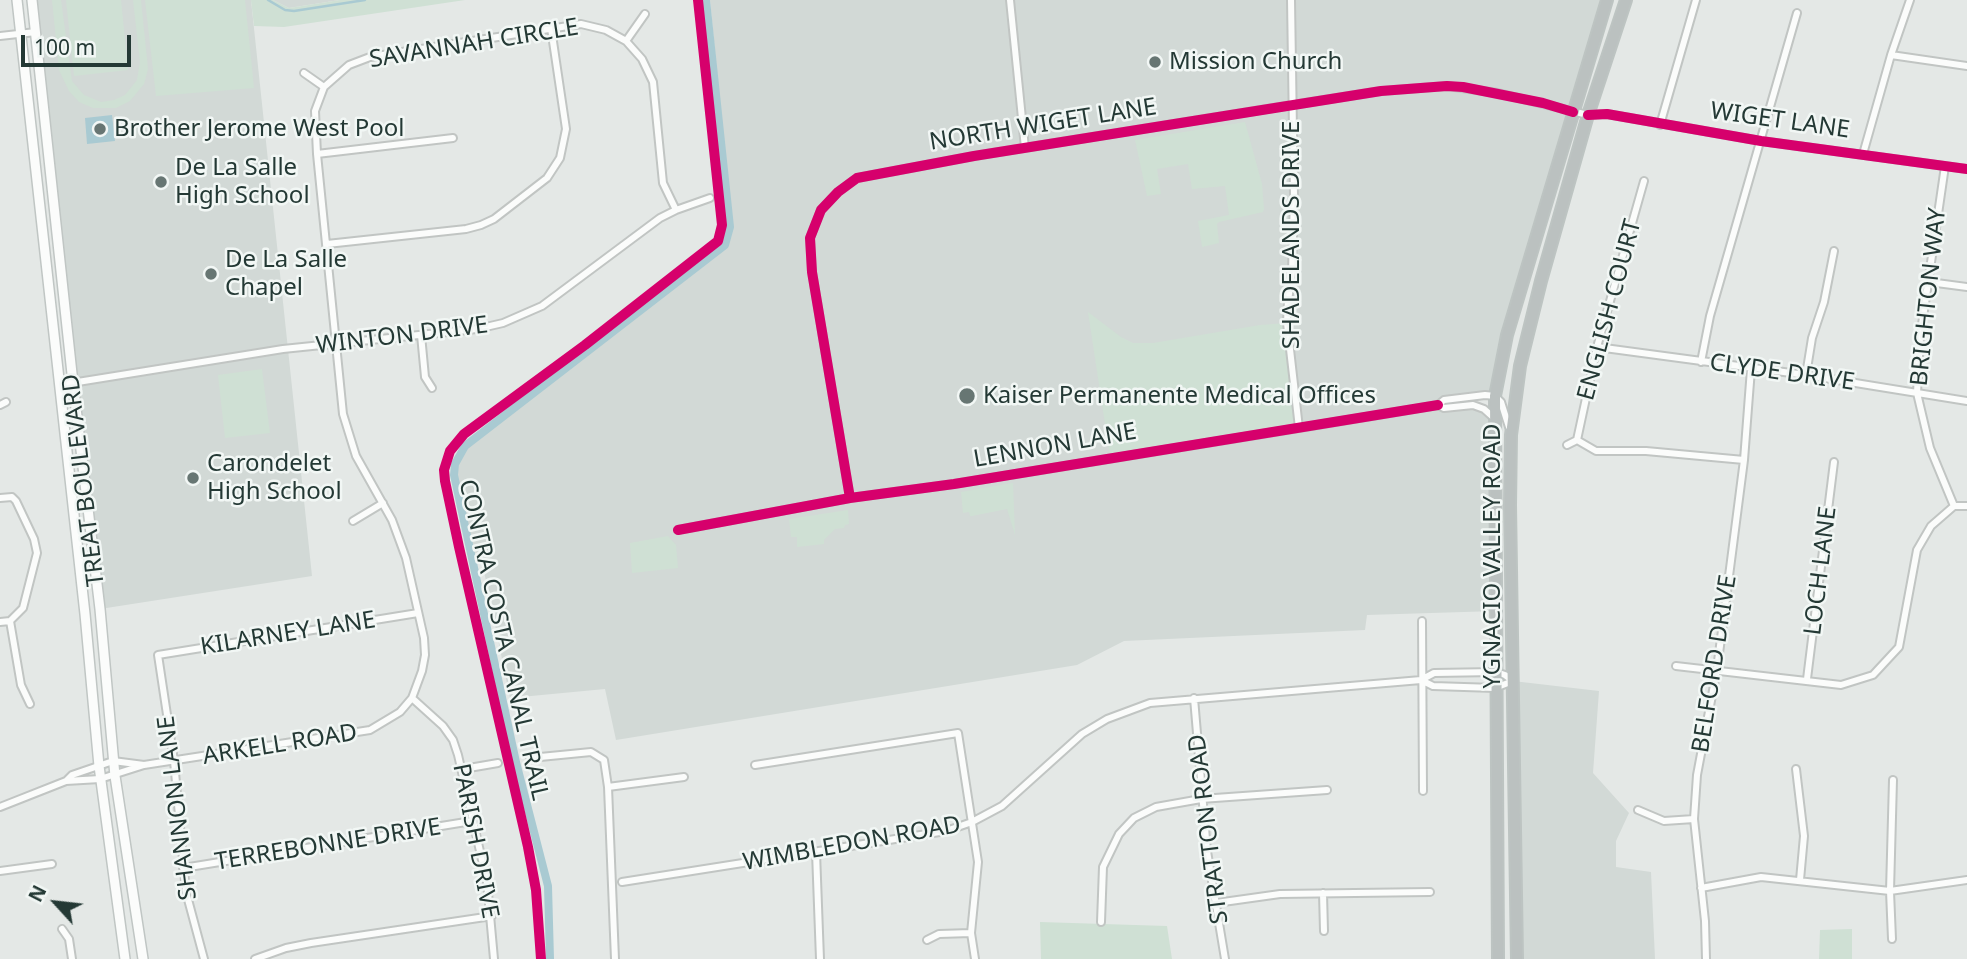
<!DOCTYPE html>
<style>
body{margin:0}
#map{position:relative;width:1967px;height:959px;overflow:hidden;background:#e4e8e6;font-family:"Noto Sans",sans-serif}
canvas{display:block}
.north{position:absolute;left:21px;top:868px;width:70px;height:70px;-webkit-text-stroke:5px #f2f7f5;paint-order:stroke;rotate:297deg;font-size:19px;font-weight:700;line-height:28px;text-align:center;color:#243935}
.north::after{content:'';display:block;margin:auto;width:24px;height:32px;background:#243935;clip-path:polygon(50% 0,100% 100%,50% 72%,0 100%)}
.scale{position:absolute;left:21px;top:35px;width:110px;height:32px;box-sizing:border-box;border:4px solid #243935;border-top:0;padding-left:9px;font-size:21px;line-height:24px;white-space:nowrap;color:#243935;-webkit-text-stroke:5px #f2f7f5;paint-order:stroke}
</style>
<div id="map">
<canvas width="1967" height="959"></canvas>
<div class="north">N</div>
<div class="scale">100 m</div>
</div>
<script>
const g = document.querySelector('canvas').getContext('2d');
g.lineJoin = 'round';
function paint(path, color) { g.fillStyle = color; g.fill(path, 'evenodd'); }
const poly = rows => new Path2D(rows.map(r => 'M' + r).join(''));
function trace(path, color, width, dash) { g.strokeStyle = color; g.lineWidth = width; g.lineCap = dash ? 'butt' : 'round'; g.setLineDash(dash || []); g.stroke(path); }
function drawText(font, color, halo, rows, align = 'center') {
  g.font = font + ' "Noto Sans",sans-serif'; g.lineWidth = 5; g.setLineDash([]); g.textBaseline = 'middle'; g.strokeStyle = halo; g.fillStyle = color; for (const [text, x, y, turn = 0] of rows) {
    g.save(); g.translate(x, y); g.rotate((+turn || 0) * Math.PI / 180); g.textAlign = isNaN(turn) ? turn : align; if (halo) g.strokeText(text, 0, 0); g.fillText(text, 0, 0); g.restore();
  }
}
const built = poly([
 [32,0,251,0,312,576,100,609],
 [273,0,340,0,289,8],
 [710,0,1607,0,1495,396,1444,400,1439,404,1444,408,1473,405,1495,419,1496,611,1367,615,1365,630,1124,641,1077,665,616,740,605,689,510,698,480,552,473,553,456,476,457,465,466,446,727,247,732,227],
 [1513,681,1599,691,1593,773,1629,813,1616,841,1616,867,1651,872,1655,959,1517,959]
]);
const green = poly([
 [52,0,61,0,72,81,84,95,101,102,114,100,125,95,137,80,140,62,133,0,141,0,148,69,144,84,130,101,116,108,93,108,79,102,69,91,59,70],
 [66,0,121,0,128,70,74,76],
 [145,0,245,0,254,88,156,96],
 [251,0,273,0,289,8,340,0,465,0,284,27,254,26],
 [1245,122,1262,184,1264,209,1263,212,1219,222,1217,224,1219,243,1202,247,1198,221,1229,215,1225,186,1192,189,1188,164,1157,169,1161,194,1147,196,1135,140],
 [1088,312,1121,337,1133,343,1153,343,1260,325,1287,323,1299,428,1110,457],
 [262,369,270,433,225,438,218,375],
 [1013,483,1015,535,1007,509,972,516,970,516,969,512,963,513,961,492],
 [848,510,849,524,845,525,844,528,835,529,824,540,824,544,797,547,797,537,791,537,789,519],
 [668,536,676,545,678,568,632,573,630,543],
 [1040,922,1167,926,1172,959,1041,959],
 [1852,929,1852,959,1819,959,1820,930]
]);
const water = poly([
 [112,115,115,141,87,144,85,118]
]);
const stream = poly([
 [268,0,285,10,294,11,365,0]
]);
const canal = poly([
 [550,959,548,886,516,762,454,475,455,464,465,446,725,245,730,227,706,0]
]);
const street = poly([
 [1010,0,1025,148],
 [1291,0,1294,195,1292,272,1288,301,1287,323,1299,428],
 [0,36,36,32],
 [626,41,645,14],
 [1891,55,1967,66],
 [304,73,324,87],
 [1660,125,1696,0],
 [317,154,453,138],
 [1863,154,1891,55,1910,0],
 [1945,166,1920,338,1917,393,1930,448,1954,506],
 [1644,181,1597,347,1577,440,1596,451,1646,451,1744,460],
 [327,244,466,229,481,225,494,219,547,178,560,158,566,129,551,28],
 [1929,282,1967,287],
 [421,335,425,377,432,388],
 [1597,347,1806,375,1967,401],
 [1701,362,1710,316,1797,13],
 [1806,375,1812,338,1824,302,1834,251],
 [59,385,283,349,477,329,503,323,542,306,660,218,676,210,710,198],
 [0,405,6,402],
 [1438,405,1444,408,1473,405,1484,409,1494,418],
 [1567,445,1577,440],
 [0,498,12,497,16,501,34,539,37,553,23,608,10,621,0,622],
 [850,498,812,272,810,238,821,210,838,192,857,178,974,156,1292,105,1381,91,1447,86,1498,93,1588,115,1607,114,1761,141,1967,169],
 [353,521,383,503],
 [678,530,850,498,954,484,1299,428,1438,405,1444,400,1485,395,1495,396,1501,402,1509,427],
 [10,621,21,685,30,704],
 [1422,621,1423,791],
 [1676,666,1841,685,1873,675,1899,647,1917,550,1931,526,1954,506,1967,506],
 [1807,679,1834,462],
 [412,698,443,726,453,740,458,755,487,882,494,959],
 [1194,698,1207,851,1225,959],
 [530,758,591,752,604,760,608,787,615,959],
 [144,765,113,761,72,775,66,781,100,779,144,765,370,730,400,712,412,698,422,671,425,655,424,638,406,558,392,520,356,456,343,414,317,154,315,111,324,87,349,65,370,57,581,24,606,30,626,41,642,59,653,82,663,183,676,210],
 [755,765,958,733,978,862,971,933,975,959],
 [463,769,498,763],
 [1796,769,1804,836,1800,880],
 [608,787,684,777],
 [0,807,66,781],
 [1638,810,1664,821,1694,819],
 [816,852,820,959],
 [183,868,472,821],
 [0,871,52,864],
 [622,882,946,831,972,822,1002,806,1082,734,1107,719,1150,703,1421,680,1434,673,1496,672,1505,675,1513,681,1495,688,1433,686,1421,680],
 [1701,888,1761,877,1890,891,1967,880],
 [1323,893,1324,931],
 [1216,903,1280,894,1430,892],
 [1101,922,1103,867,1119,834,1134,818,1156,807,1201,799,1327,790],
 [62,929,69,939,72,959],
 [1892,939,1890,891,1893,780],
 [927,940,939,934,971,933],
 [204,959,186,892,174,761,158,655,418,613],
 [255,959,286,948,311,943,492,916],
 [1706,959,1705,921,1694,819,1697,775,1717,669,1744,460,1751,369]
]);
const secondary = poly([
 [17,0,85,614,99,766,125,959],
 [32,0,73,383,100,609,115,776,143,959]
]);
const highway = poly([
 [1498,959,1495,396,1507,335,1607,0],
 [1517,959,1510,505,1511,435,1520,366,1541,281,1588,115,1626,0]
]);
const cycleway = poly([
 [1588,115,1607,114,1761,141,1967,169],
 [850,498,812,272,810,238,821,210,838,192,857,178,974,156,1381,91,1447,86,1463,87,1543,103,1573,112],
 [678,530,850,498,954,484,1438,405],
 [541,959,536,890,528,847,459,547,445,481,444,470,450,451,464,434,585,345,718,241,722,225,698,0]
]);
const markers = [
 [1155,62,7,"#677673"],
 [100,129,7,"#677673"],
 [161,182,7,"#677673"],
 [211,274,7,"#677673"],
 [967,396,9,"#677673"],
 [193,478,7,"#677673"]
];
const streetNames = [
 ["SAVANNAH CIRCLE",474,44,-9],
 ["WIGET LANE",1780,121,8],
 ["NORTH WIGET LANE",1043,125,-9],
 ["SHADELANDS DRIVE",1292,235,-90],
 ["BRIGHTON WAY",1929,297,-84],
 ["ENGLISH COURT",1610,310,-75],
 ["WINTON DRIVE",402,336,-7],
 ["CLYDE DRIVE",1782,373,8],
 ["LENNON LANE",1055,446,-10],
 ["TREAT BOULEVARD",84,480,-97],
 ["YGNACIO VALLEY ROAD",1493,556,-90],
 ["LOCH LANE",1821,571,-83],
 ["KILARNEY LANE",288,634,-9],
 ["CONTRA COSTA CANAL TRAIL",503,640,77],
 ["BELFORD DRIVE",1715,664,-81],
 ["ARKELL ROAD",280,745,-9],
 ["SHANNON LANE",178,808,-97],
 ["STRATTON ROAD",1209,829,-97],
 ["PARISH DRIVE",475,841,79],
 ["WIMBLEDON ROAD",852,844,-10],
 ["TERREBONNE DRIVE",328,845,-9]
];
const poiNames = [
 ["Mission Church",1169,62],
 ["Brother Jerome West Pool",114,129],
 ["De La Salle",175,168],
 ["High School",175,196],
 ["De La Salle",225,260],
 ["Chapel",225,288],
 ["Kaiser Permanente Medical Offices",983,396],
 ["Carondelet",207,464],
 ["High School",207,492]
];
paint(built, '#d2d9d6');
paint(green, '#cfe0d4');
paint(water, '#a9cad2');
trace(stream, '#a9cad2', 2.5);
trace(canal, '#a9cad2', 8);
trace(street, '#c1c5c3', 10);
trace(secondary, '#c0c6c4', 12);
trace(highway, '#bdc4c2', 14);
trace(street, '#fbfcfb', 6);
trace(secondary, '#fbfcfb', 9);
trace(highway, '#bbc1c0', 10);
trace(cycleway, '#d6006c', 10);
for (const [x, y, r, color] of markers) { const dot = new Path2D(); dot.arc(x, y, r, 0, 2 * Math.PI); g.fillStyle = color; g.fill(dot); trace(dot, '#f2f7f5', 2.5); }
drawText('24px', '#243935', '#f2f7f5', streetNames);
drawText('24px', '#243935', '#f2f7f5', poiNames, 'left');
</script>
